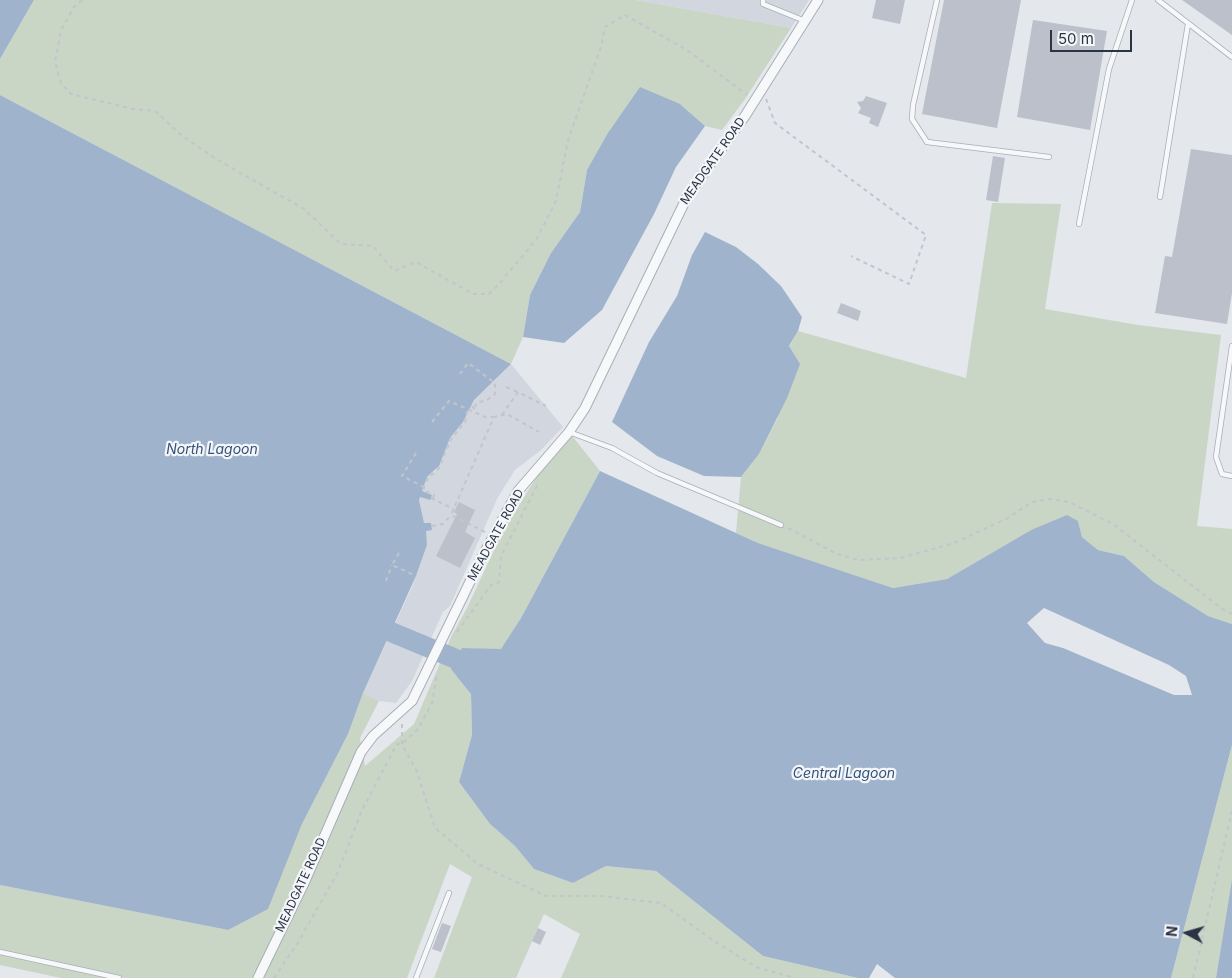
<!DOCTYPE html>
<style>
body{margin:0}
#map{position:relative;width:1232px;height:978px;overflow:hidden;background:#e4e7ec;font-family:Inter,sans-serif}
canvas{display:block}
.north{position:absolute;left:1162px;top:908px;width:50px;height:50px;-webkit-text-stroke:4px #f4f6f9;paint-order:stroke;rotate:276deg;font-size:14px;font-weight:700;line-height:20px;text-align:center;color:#2b3445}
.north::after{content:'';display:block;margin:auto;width:18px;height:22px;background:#2b3445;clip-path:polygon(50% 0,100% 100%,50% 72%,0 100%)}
.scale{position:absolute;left:1050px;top:30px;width:82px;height:22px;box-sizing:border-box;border:2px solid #2b3445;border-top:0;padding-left:6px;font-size:15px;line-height:18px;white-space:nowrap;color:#2b3445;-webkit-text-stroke:4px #f4f6f9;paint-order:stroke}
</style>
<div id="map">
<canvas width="1232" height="978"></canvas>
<div class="north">N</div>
<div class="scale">50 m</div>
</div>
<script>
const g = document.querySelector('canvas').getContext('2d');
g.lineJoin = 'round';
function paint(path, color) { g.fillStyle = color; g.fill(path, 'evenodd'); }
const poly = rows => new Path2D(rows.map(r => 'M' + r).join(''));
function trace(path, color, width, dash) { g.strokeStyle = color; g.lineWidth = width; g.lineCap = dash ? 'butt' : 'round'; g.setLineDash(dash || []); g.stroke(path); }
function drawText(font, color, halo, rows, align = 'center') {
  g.font = font + ' Inter,sans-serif'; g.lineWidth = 4.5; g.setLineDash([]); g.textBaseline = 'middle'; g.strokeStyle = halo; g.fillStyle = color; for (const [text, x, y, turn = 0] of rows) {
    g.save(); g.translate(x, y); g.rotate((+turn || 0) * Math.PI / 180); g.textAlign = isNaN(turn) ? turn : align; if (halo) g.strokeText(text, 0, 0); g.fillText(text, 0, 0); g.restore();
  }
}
const built = poly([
 [635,0,809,0,791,28],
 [511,364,563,427,541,450,515,470,498,497,450,606,443,612,412,681,396,703,379,701,363,693,412,587,427,545,419,500,420,497,430,500,431,498,432,495,421,491,427,477,436,470,450,438,463,422,474,400]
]);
const green = poly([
 [34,0,635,0,791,28,745,99,722,130,705,126,680,104,587,170,580,212,551,253,530,295,523,337,511,364,0,95,0,59],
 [992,203,1061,204,1045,309,1138,325,1221,335,1197,526,1232,529,1232,624,1208,616,1154,582,1124,556,1098,550,1082,537,1078,521,1031,530,947,579,893,588,758,543,736,533,741,477,759,454,777,419,789,347,798,331,966,378],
 [569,432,600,471,521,618,501,650,462,648,471,694,472,735,459,782,490,824,515,846,534,869,573,883,606,866,656,871,763,956,858,978,561,978,580,934,544,914,516,978,434,978,472,877,450,864,407,978,61,978,0,965,0,885,228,930,301,826,348,734,363,693,379,701,360,738,365,766,414,724,452,635,467,608,504,529,546,462],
 [1232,745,1232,884,1216,978,1171,978]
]);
const water = poly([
 [0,0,34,0,0,59],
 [640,87,680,104,705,126,676,167,654,214,602,310,564,343,523,337,530,295,551,253,580,212,587,170,608,133],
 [0,95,511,364,474,400,463,422,450,438,439,466,427,477,422,491,432,495,431,498,430,500,420,497,419,500,424,523,431,523,432,530,426,531,427,545,416,576,363,693,348,734,301,826,268,909,228,930,0,885],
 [705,232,736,247,758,264,781,286,802,317,798,331,789,346,800,364,787,398,759,454,741,477,704,476,657,456,612,422,649,342,677,296,692,255],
 [600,471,758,543,893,588,947,579,1031,530,1067,515,1078,521,1082,537,1098,550,1124,556,1154,582,1208,616,1232,624,1232,745,1171,978,895,978,877,964,869,978,858,978,763,956,656,871,606,866,573,883,534,869,515,846,490,824,459,782,472,735,471,694,451,669,462,648,501,649,521,618],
 [1044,608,1169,665,1186,676,1192,695,1174,695,1063,648,1045,643,1027,623],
 [1232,880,1232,978,1216,978]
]);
const river = poly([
 [391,632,456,659]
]);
const building = poly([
 [876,0,905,0,900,24,872,18],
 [944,0,1021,0,997,128,922,114],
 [1182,0,1232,0,1232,35],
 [1033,20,1107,31,1090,130,1017,117],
 [866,96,887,103,878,127,869,123,871,118,858,113,861,108,857,102,863,101],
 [1191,149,1232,155,1232,293,1227,324,1155,313,1165,256,1172,257],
 [993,156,1005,158,998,202,986,200],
 [841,303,861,311,858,321,837,313],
 [459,502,475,510,465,532,475,538,460,568,436,556,457,514,454,512],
 [442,923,451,926,441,952,432,949],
 [538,928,546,932,540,945,532,941]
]);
const path = poly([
 [82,0,74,7,61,30,55,62,61,83,71,94,133,109,155,111,181,135,216,159,304,209,341,244,373,246,394,271,416,262,473,294,489,294,499,284,536,240,556,201,568,140,601,47,605,27,625,15,687,50,747,95],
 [766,99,775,123,926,235,909,284,851,256],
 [460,374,468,363,495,383,495,394,487,400,476,403,475,409],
 [506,387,518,392],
 [472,406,477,413],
 [502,415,518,392,546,406],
 [432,422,449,401,485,417,493,417],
 [416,453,402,476,424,487],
 [431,498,454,509],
 [433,498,434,495,423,490,428,478,439,468,451,439,465,422,468,408],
 [432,526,443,524,451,515],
 [788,528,837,554,859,560,901,558,954,543,1006,519,1032,502,1050,499,1069,502,1113,524,1221,608,1232,614],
 [485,532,451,515,494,417,507,414,539,432],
 [399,553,392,565,416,576],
 [386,581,392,565],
 [457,632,491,585,499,582,501,556,539,482],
 [402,724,402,744,417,772,435,828,478,864,546,896,601,896,661,903,714,941,756,967,795,978],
 [274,978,299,941,338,872,362,810,397,744,402,744,418,729,432,703,437,675],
 [1193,978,1232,811]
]);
const lane = poly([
 [763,0,763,4,805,21],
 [937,0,913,105,912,119,927,142,1049,157],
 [1158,0,1232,57],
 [1160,197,1188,24],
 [1079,224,1109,69,1132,0],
 [1232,346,1216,457,1222,474,1232,476],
 [569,432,612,448,657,473,781,525],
 [0,952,119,978],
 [416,978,449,893]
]);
const street = poly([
 [258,978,305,881,361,752,373,736,412,701,482,557,518,491,569,432,585,408,688,195,745,116,818,0]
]);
const streetNames = [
 ["MEADGATE ROAD",713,161,-55],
 ["MEADGATE ROAD",496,535,-61],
 ["MEADGATE ROAD",301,885,-65]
];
const waterNames = [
 ["North Lagoon",212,450],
 ["Central Lagoon",844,774]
];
paint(built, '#d2d6de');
paint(green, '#c9d6c5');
paint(water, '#9fb4cc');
trace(river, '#9fb4cc', 20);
paint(building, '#bbc0ca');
trace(lane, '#a9aeb7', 6);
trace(street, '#a9aeb7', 11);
trace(path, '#c2c5cb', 2, [4, 4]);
trace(lane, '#f7f8fa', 4.5);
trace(street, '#f7f8fa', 9);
drawText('12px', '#2b3445', '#f4f6f9', streetNames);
drawText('italic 14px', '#34527a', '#f4f6f9', waterNames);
</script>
